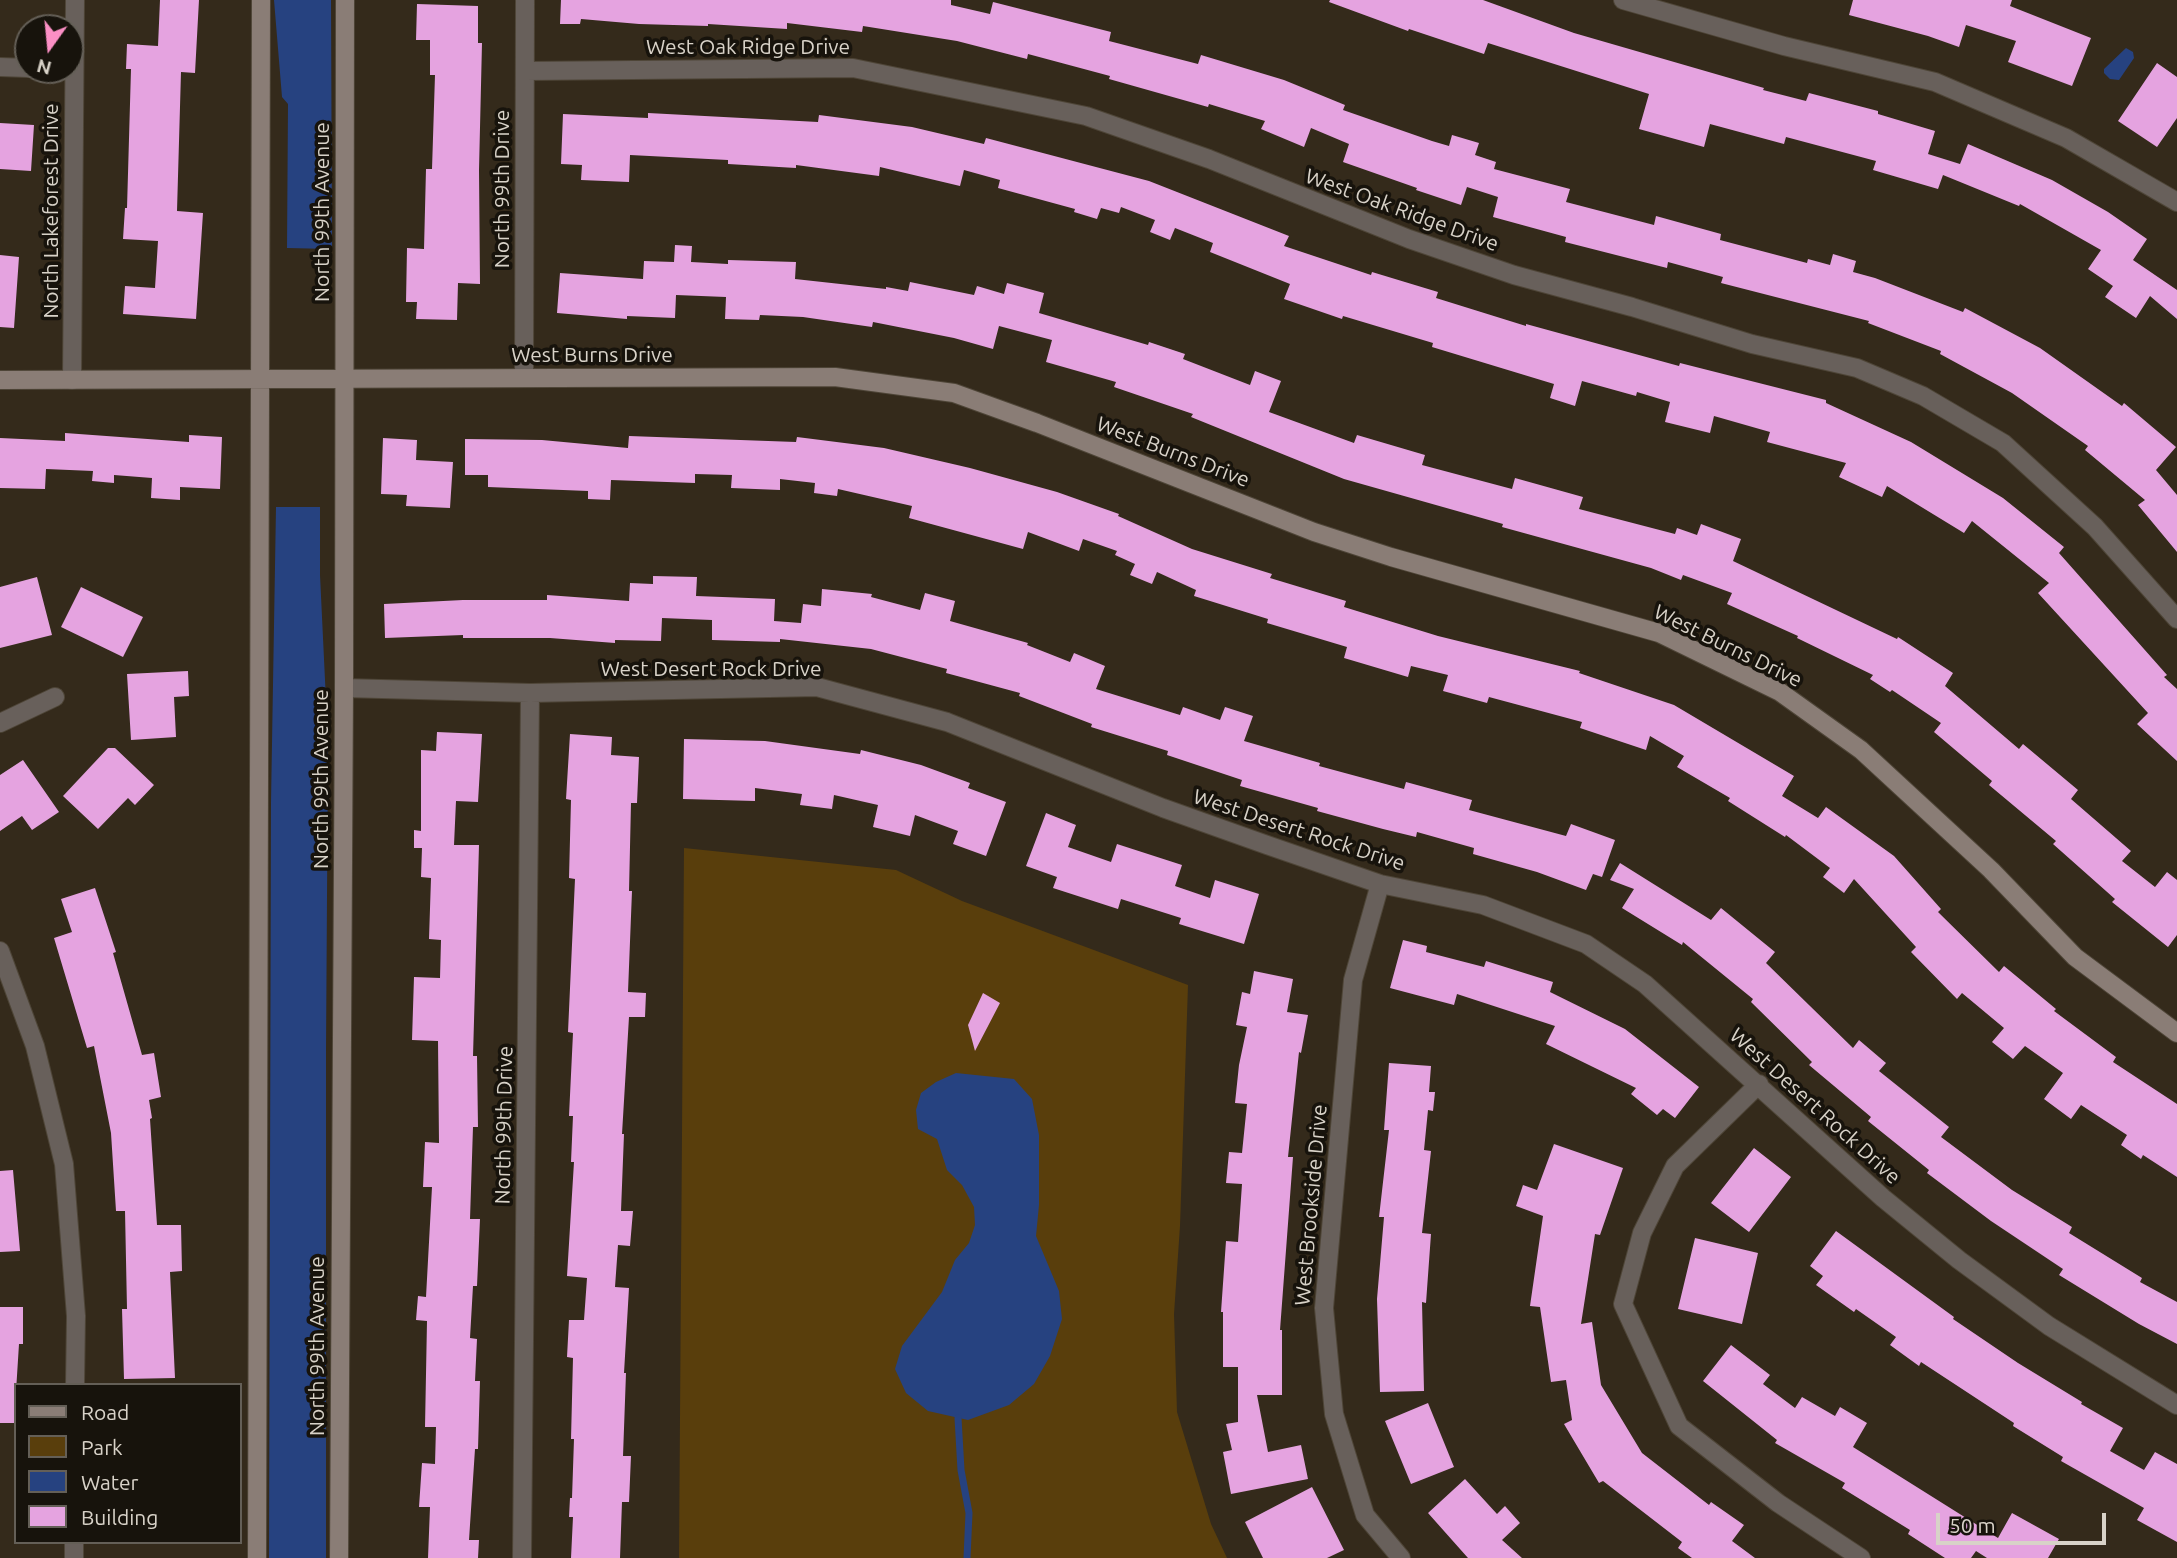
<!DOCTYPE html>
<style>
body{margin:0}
#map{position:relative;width:2177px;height:1558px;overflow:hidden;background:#342a1b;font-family:Ubuntu,sans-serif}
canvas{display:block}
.legend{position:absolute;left:14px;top:1383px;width:228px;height:161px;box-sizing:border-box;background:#17130c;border:2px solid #645f57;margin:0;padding:9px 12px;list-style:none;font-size:21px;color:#d8d2c8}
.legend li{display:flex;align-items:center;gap:14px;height:35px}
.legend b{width:35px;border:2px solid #645f57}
.north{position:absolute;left:14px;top:14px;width:70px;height:70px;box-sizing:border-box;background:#17130c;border:2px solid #645f57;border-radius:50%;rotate:195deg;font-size:19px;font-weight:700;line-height:28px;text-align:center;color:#d8d2c8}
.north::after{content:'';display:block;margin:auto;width:24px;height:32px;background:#fb8fc5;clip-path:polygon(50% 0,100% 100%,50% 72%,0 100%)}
.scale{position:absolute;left:1936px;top:1513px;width:170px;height:32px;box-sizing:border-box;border:4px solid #d8d2c8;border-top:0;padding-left:9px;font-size:21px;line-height:24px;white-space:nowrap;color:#d8d2c8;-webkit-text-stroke:5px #17130c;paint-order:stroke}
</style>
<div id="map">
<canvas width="2177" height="1558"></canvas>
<ul class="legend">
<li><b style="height:9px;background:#8a7d76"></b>Road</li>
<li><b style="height:19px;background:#593e0c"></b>Park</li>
<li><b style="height:19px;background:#264280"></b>Water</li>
<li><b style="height:19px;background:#e5a3e0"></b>Building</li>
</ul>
<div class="north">N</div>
<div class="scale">50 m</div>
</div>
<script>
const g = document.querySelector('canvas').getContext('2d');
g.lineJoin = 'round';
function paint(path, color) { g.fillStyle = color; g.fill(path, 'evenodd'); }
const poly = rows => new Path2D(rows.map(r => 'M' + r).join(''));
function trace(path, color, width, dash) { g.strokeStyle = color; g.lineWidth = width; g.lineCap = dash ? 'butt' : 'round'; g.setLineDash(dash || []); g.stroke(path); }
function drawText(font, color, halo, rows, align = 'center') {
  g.font = font + ' Ubuntu,sans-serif'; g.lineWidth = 7; g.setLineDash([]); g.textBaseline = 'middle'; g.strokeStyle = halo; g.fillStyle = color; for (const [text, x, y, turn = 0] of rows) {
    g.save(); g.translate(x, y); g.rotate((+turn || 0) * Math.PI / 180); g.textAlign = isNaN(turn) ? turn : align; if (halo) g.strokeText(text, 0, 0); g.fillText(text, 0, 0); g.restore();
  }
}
const green = poly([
 [684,848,896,870,962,901,1188,985,1180,1226,1174,1314,1177,1412,1211,1524,1227,1558,679,1558]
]);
const water = poly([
 [274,0,331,0,332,249,287,248,288,104,282,97],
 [2126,48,2133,52,2134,58,2119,80,2110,79,2104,73,2104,69],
 [276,507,320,507,320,575,328,743,326,1051,326,1558,269,1558,271,802],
 [956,1073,1014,1079,1032,1099,1039,1135,1039,1205,1036,1236,1059,1291,1062,1319,1050,1356,1034,1384,1009,1405,968,1420,928,1411,906,1393,895,1369,902,1346,942,1292,955,1260,969,1243,975,1225,974,1207,962,1185,947,1170,937,1139,918,1129,916,1110,921,1093,936,1082]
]);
const stream = poly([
 [958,1418,961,1470,969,1513,967,1558]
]);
const building = poly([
 [160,0,199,0,195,73,181,72,177,211,203,213,196,319,123,314,125,286,155,288,158,241,123,239,125,208,127,208,131,69,126,69,127,44,158,46],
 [561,0,951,0,951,5,990,14,993,2,1111,32,1109,41,1198,64,1201,55,1284,80,1345,105,1343,110,1432,141,1449,146,1452,135,1479,143,1475,155,1496,162,1494,169,1570,189,1566,202,1654,225,1656,216,1721,234,1720,240,1807,263,1808,259,1830,265,1833,254,1856,261,1853,272,1875,278,1963,312,1965,308,2040,348,2122,406,2124,403,2176,447,2156,470,2177,495,2177,552,2138,505,2145,500,2085,450,2088,446,2012,393,1940,354,1941,351,1868,323,1869,321,1721,283,1723,277,1668,262,1667,268,1565,242,1566,237,1493,217,1498,197,1467,187,1461,205,1416,190,1417,188,1343,162,1349,144,1311,128,1304,147,1261,129,1265,121,1209,104,1208,107,1109,79,1110,76,1028,54,1027,59,957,41,863,26,862,32,787,23,787,29,708,24,708,26,639,24,581,19,580,24,560,24],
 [1330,0,1483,0,1574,33,1764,88,1763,90,1806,101,1809,93,1878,111,1878,114,1935,131,1928,154,1960,164,1968,144,2052,180,2108,212,2147,239,2133,260,2177,290,2177,319,2150,296,2136,318,2105,297,2113,286,2088,269,2101,250,2020,204,2019,206,1943,175,1938,189,1873,170,1876,161,1786,137,1784,144,1710,124,1704,147,1639,129,1649,94,1488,43,1484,54,1409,29,1408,31,1329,2],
 [1853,0,2012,0,2010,6,2091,38,2072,86,2008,62,2016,41,1966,25,1959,47,1928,36,1849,15],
 [417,4,478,6,478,43,482,43,479,170,480,284,458,283,457,320,416,319,417,302,406,302,407,248,424,249,426,169,432,169,435,75,430,75,430,40,416,40],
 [2157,63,2177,77,2177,118,2157,147,2118,121],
 [648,113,818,122,819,115,912,127,984,144,986,138,1149,181,1289,236,1284,246,1371,275,1372,272,1438,292,1436,298,1526,326,1526,324,1679,366,1680,363,1826,400,1826,403,1911,442,2003,498,2064,547,2059,553,2167,675,2164,677,2177,689,2177,761,2137,724,2148,713,2038,593,2049,583,1972,521,1964,533,1887,486,1882,497,1839,477,1846,463,1767,442,1770,432,1714,416,1710,433,1665,422,1670,402,1637,392,1636,396,1582,381,1575,406,1550,398,1554,384,1432,347,1433,343,1343,316,1342,319,1284,299,1290,284,1210,252,1213,243,1175,228,1170,240,1150,232,1155,220,1121,207,1119,213,1101,208,1097,219,1074,212,1075,209,998,188,1000,180,964,170,960,186,880,167,879,176,796,165,796,168,728,164,728,160,630,155,629,182,581,180,582,165,561,164,563,114,648,118],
 [0,123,34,125,31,171,0,169],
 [675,245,692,246,691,262,728,264,728,260,796,262,795,279,886,289,886,287,908,291,910,282,974,295,977,286,1004,294,1007,283,1044,293,1039,313,1148,345,1149,342,1185,354,1183,359,1250,385,1255,371,1281,381,1269,412,1354,443,1357,435,1425,455,1422,465,1512,489,1515,478,1583,497,1579,509,1675,534,1677,528,1697,535,1701,524,1741,539,1733,561,1897,639,1898,637,1953,673,1945,686,2019,749,2023,744,2078,790,2071,799,2131,851,2122,861,2155,887,2167,872,2177,880,2177,935,2168,947,2112,902,2115,899,2053,844,2056,841,1989,785,1992,781,1934,732,1941,723,1892,690,1890,692,1870,679,1873,675,1797,638,1798,636,1727,604,1732,593,1683,575,1681,580,1651,568,1502,527,1503,524,1344,479,1191,417,1193,414,1114,387,1116,382,1046,362,1052,340,999,326,993,349,954,338,873,322,872,327,803,317,760,315,759,320,725,319,726,297,676,295,675,318,627,316,627,319,557,313,560,273,643,279,644,261,674,262],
 [0,255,19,257,14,328,0,327],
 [65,433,189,442,189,435,222,437,220,489,180,487,180,500,151,498,152,478,114,475,114,483,92,481,93,471,46,469,45,489,0,488,0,438,65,441],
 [629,436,796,442,797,437,884,448,970,468,1057,492,1119,514,1118,516,1192,549,1272,574,1270,578,1346,601,1344,607,1438,636,1580,671,1579,673,1674,705,1794,776,1782,796,1818,818,1826,807,1894,856,1941,909,1938,912,1999,972,2004,966,2056,1009,2054,1011,2116,1057,2113,1062,2177,1104,2177,1177,2143,1155,2141,1159,2121,1145,2127,1135,2081,1105,2071,1119,2044,1099,2063,1073,2025,1046,2013,1059,1992,1042,2004,1028,1962,993,1957,999,1911,952,1916,947,1854,879,1844,893,1823,877,1830,868,1786,835,1785,837,1728,801,1730,798,1677,767,1684,756,1650,736,1646,750,1580,728,1582,722,1489,697,1487,703,1443,691,1448,675,1411,666,1408,677,1344,658,1347,647,1267,623,1268,619,1194,596,1196,590,1157,572,1152,584,1130,575,1135,564,1115,555,1117,551,1083,539,1079,551,1028,532,1023,549,909,518,912,506,838,489,837,496,814,493,815,483,780,479,780,490,731,488,732,475,695,474,695,483,611,480,610,500,588,499,588,491,488,487,488,475,465,475,465,439,542,440,628,448],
 [383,438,417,440,416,460,453,462,450,508,406,506,407,495,381,494],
 [653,576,697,577,696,596,775,599,774,621,801,623,803,604,821,606,822,589,872,594,871,597,920,610,925,593,955,601,950,621,1028,643,1027,645,1070,662,1074,653,1105,666,1096,689,1180,715,1183,707,1220,720,1225,707,1253,716,1244,741,1320,763,1319,766,1404,789,1406,782,1472,800,1469,810,1566,836,1571,824,1615,840,1602,877,1593,874,1586,890,1537,872,1473,854,1474,848,1417,832,1416,837,1383,829,1317,811,1318,808,1240,786,1242,780,1167,755,1168,751,1091,727,1092,724,1019,696,1020,693,946,673,947,669,871,649,780,639,780,642,712,640,712,620,662,618,661,641,615,640,615,643,550,638,463,638,463,635,385,638,384,604,463,600,547,600,547,595,629,601,630,583,653,584],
 [37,577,52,635,0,648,0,587],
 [81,587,143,617,123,657,61,627],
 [188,671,189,696,174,697,176,737,131,740,127,674],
 [437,732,482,734,478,802,456,801,454,845,479,845,473,1056,477,1056,478,1127,473,1127,470,1219,480,1219,477,1286,473,1286,470,1338,477,1339,475,1381,480,1381,478,1449,475,1449,469,1540,479,1540,478,1558,428,1558,430,1507,419,1507,422,1463,435,1464,436,1427,425,1427,427,1321,416,1320,418,1296,426,1297,432,1187,423,1187,425,1142,439,1143,438,1041,412,1040,414,977,440,978,441,940,429,939,431,878,421,877,422,848,414,848,414,830,421,831,421,750,436,751],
 [570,734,612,737,611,755,639,757,637,803,631,803,629,891,632,891,628,992,646,993,645,1017,629,1017,622,1134,624,1134,621,1211,633,1211,630,1246,618,1245,615,1287,629,1288,624,1373,626,1373,623,1456,631,1456,629,1502,622,1502,620,1558,571,1558,573,1517,569,1517,570,1498,572,1498,574,1439,571,1439,573,1358,567,1357,569,1320,584,1320,587,1278,567,1276,574,1162,571,1162,573,1116,569,1116,573,1033,568,1032,575,879,569,878,571,800,566,799],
 [684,739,765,741,860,754,861,750,921,765,970,783,968,788,1006,802,986,856,953,844,958,831,915,815,910,836,873,827,878,805,834,795,832,809,800,805,802,794,755,788,755,801,683,799],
 [108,748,115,748,154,785,135,805,128,798,98,829,63,796],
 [23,760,59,812,32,830,22,816,0,831,0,775],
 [1046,813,1076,825,1068,847,1111,862,1117,844,1182,865,1175,886,1210,898,1215,880,1259,894,1244,944,1179,924,1181,918,1121,899,1118,909,1053,888,1057,877,1026,866],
 [1620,863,1711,920,1721,908,1775,952,1766,963,1853,1048,1859,1040,1886,1063,1879,1071,1949,1127,1941,1137,2012,1190,2072,1227,2069,1233,2142,1278,2140,1282,2177,1302,2177,1344,2139,1324,2059,1275,2063,1269,1991,1221,1927,1173,1929,1170,1868,1121,1871,1117,1809,1065,1812,1062,1751,1002,1753,999,1683,942,1682,945,1622,908,1634,889,1610,880],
 [95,888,116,952,113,953,142,1055,154,1053,161,1097,149,1100,152,1118,150,1119,157,1225,181,1225,182,1271,170,1272,175,1378,124,1379,122,1309,127,1309,125,1211,116,1211,111,1133,94,1046,87,1048,54,938,72,932,61,899],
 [1403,940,1427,946,1426,952,1484,967,1486,961,1553,982,1550,992,1625,1029,1699,1087,1675,1118,1663,1109,1657,1115,1631,1094,1636,1088,1546,1044,1555,1026,1457,994,1454,1005,1390,988],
 [1254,971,1293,979,1287,1012,1308,1015,1301,1053,1299,1052,1288,1157,1293,1157,1280,1330,1282,1330,1282,1395,1257,1395,1268,1452,1301,1445,1308,1479,1231,1494,1223,1452,1232,1450,1226,1424,1238,1422,1238,1367,1223,1367,1223,1312,1221,1312,1226,1241,1238,1242,1242,1184,1226,1183,1229,1152,1242,1153,1247,1104,1235,1103,1239,1065,1247,1027,1236,1025,1242,992,1250,994],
 [983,993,1000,1003,975,1051,968,1025],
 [1389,1063,1431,1066,1429,1092,1435,1092,1433,1111,1428,1110,1424,1150,1431,1151,1422,1233,1431,1234,1426,1303,1422,1302,1424,1391,1380,1392,1377,1299,1384,1217,1379,1217,1389,1130,1384,1130],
 [1554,1144,1623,1168,1600,1235,1595,1234,1581,1324,1592,1322,1601,1385,1642,1453,1709,1505,1711,1502,1744,1525,1732,1541,1755,1558,1692,1558,1678,1548,1682,1542,1603,1481,1599,1483,1564,1424,1572,1420,1566,1380,1551,1382,1540,1307,1530,1306,1543,1216,1516,1206,1523,1185,1537,1190],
 [1754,1148,1791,1177,1749,1232,1711,1203],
 [13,1170,20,1251,0,1252,0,1171],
 [1836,1231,1954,1317,1953,1319,2018,1363,2082,1402,2081,1404,2123,1428,2110,1451,2144,1470,2155,1452,2177,1464,2177,1542,2137,1520,2144,1508,2061,1461,2063,1457,2013,1426,2014,1423,1921,1362,1919,1366,1890,1345,1896,1337,1856,1309,1854,1312,1816,1285,1823,1276,1810,1266],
 [1695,1238,1758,1253,1742,1324,1678,1309],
 [0,1307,23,1307,23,1344,19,1344,14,1423,0,1423],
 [1731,1345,1770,1375,1763,1384,1795,1408,1802,1397,1835,1416,1840,1407,1867,1423,1853,1447,1998,1538,2012,1513,2059,1539,2048,1558,1987,1558,1976,1551,1971,1558,1945,1558,1908,1534,1910,1530,1842,1488,1845,1483,1775,1443,1777,1440,1703,1381],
 [1428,1403,1454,1467,1411,1484,1385,1421],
 [1465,1479,1497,1514,1505,1506,1520,1523,1502,1540,1522,1558,1468,1558,1428,1513],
 [1312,1487,1344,1550,1327,1558,1263,1558,1245,1522]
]);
const street = poly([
 [1623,0,1784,46,1935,82,2066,138,2177,202],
 [0,67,28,68],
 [525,71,853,68,1086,116,1209,159,1409,239,1514,275,1632,307,1752,344,1857,368,1923,396,2003,443,2095,527,2177,619],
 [524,378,525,0],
 [72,380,75,0],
 [344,688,530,693,817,687,947,722,1163,808,1267,845,1380,884,1483,905,1586,944,1645,984,1883,1198,1959,1260,2049,1326,2177,1405],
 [0,723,55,697],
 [1380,884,1353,980,1324,1308,1334,1414,1365,1515,1401,1558],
 [0,951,35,1046,64,1164,76,1316,75,1385],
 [1759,1084,1675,1166,1642,1233,1623,1304,1679,1426,1778,1503,1861,1558],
 [74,1558,74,1542],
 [522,1558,530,693]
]);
const secondary = poly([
 [0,380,835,377,954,393,1037,423,1314,532,1391,557,1659,633,1780,692,1861,750,1991,870,2075,957,2177,1033],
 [257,1558,261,0],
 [339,1558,344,688,345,0]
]);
const streetNames = [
 ["West Oak Ridge Drive",748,47],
 ["North 99th Drive",502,189,-90],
 ["West Oak Ridge Drive",1402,210,20],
 ["North Lakeforest Drive",51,211,-90],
 ["North 99th Avenue",322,212,-90],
 ["West Burns Drive",592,355],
 ["West Burns Drive",1173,452,21],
 ["West Burns Drive",1728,646,26],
 ["West Desert Rock Drive",711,669],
 ["North 99th Avenue",321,779,-90],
 ["West Desert Rock Drive",1299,830,18],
 ["West Desert Rock Drive",1815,1106,42],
 ["North 99th Drive",504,1125,-89],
 ["West Brookside Drive",1311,1205,-85],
 ["North 99th Avenue",317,1346,-90]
];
paint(green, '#593e0c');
paint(water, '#264280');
trace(stream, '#264280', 7);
paint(building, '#e5a3e0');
trace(street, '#4e4537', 20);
trace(secondary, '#4e4537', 20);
trace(street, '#68605b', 18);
trace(secondary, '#8a7d76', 18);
drawText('21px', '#d8d2c8', '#17130c', streetNames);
</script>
